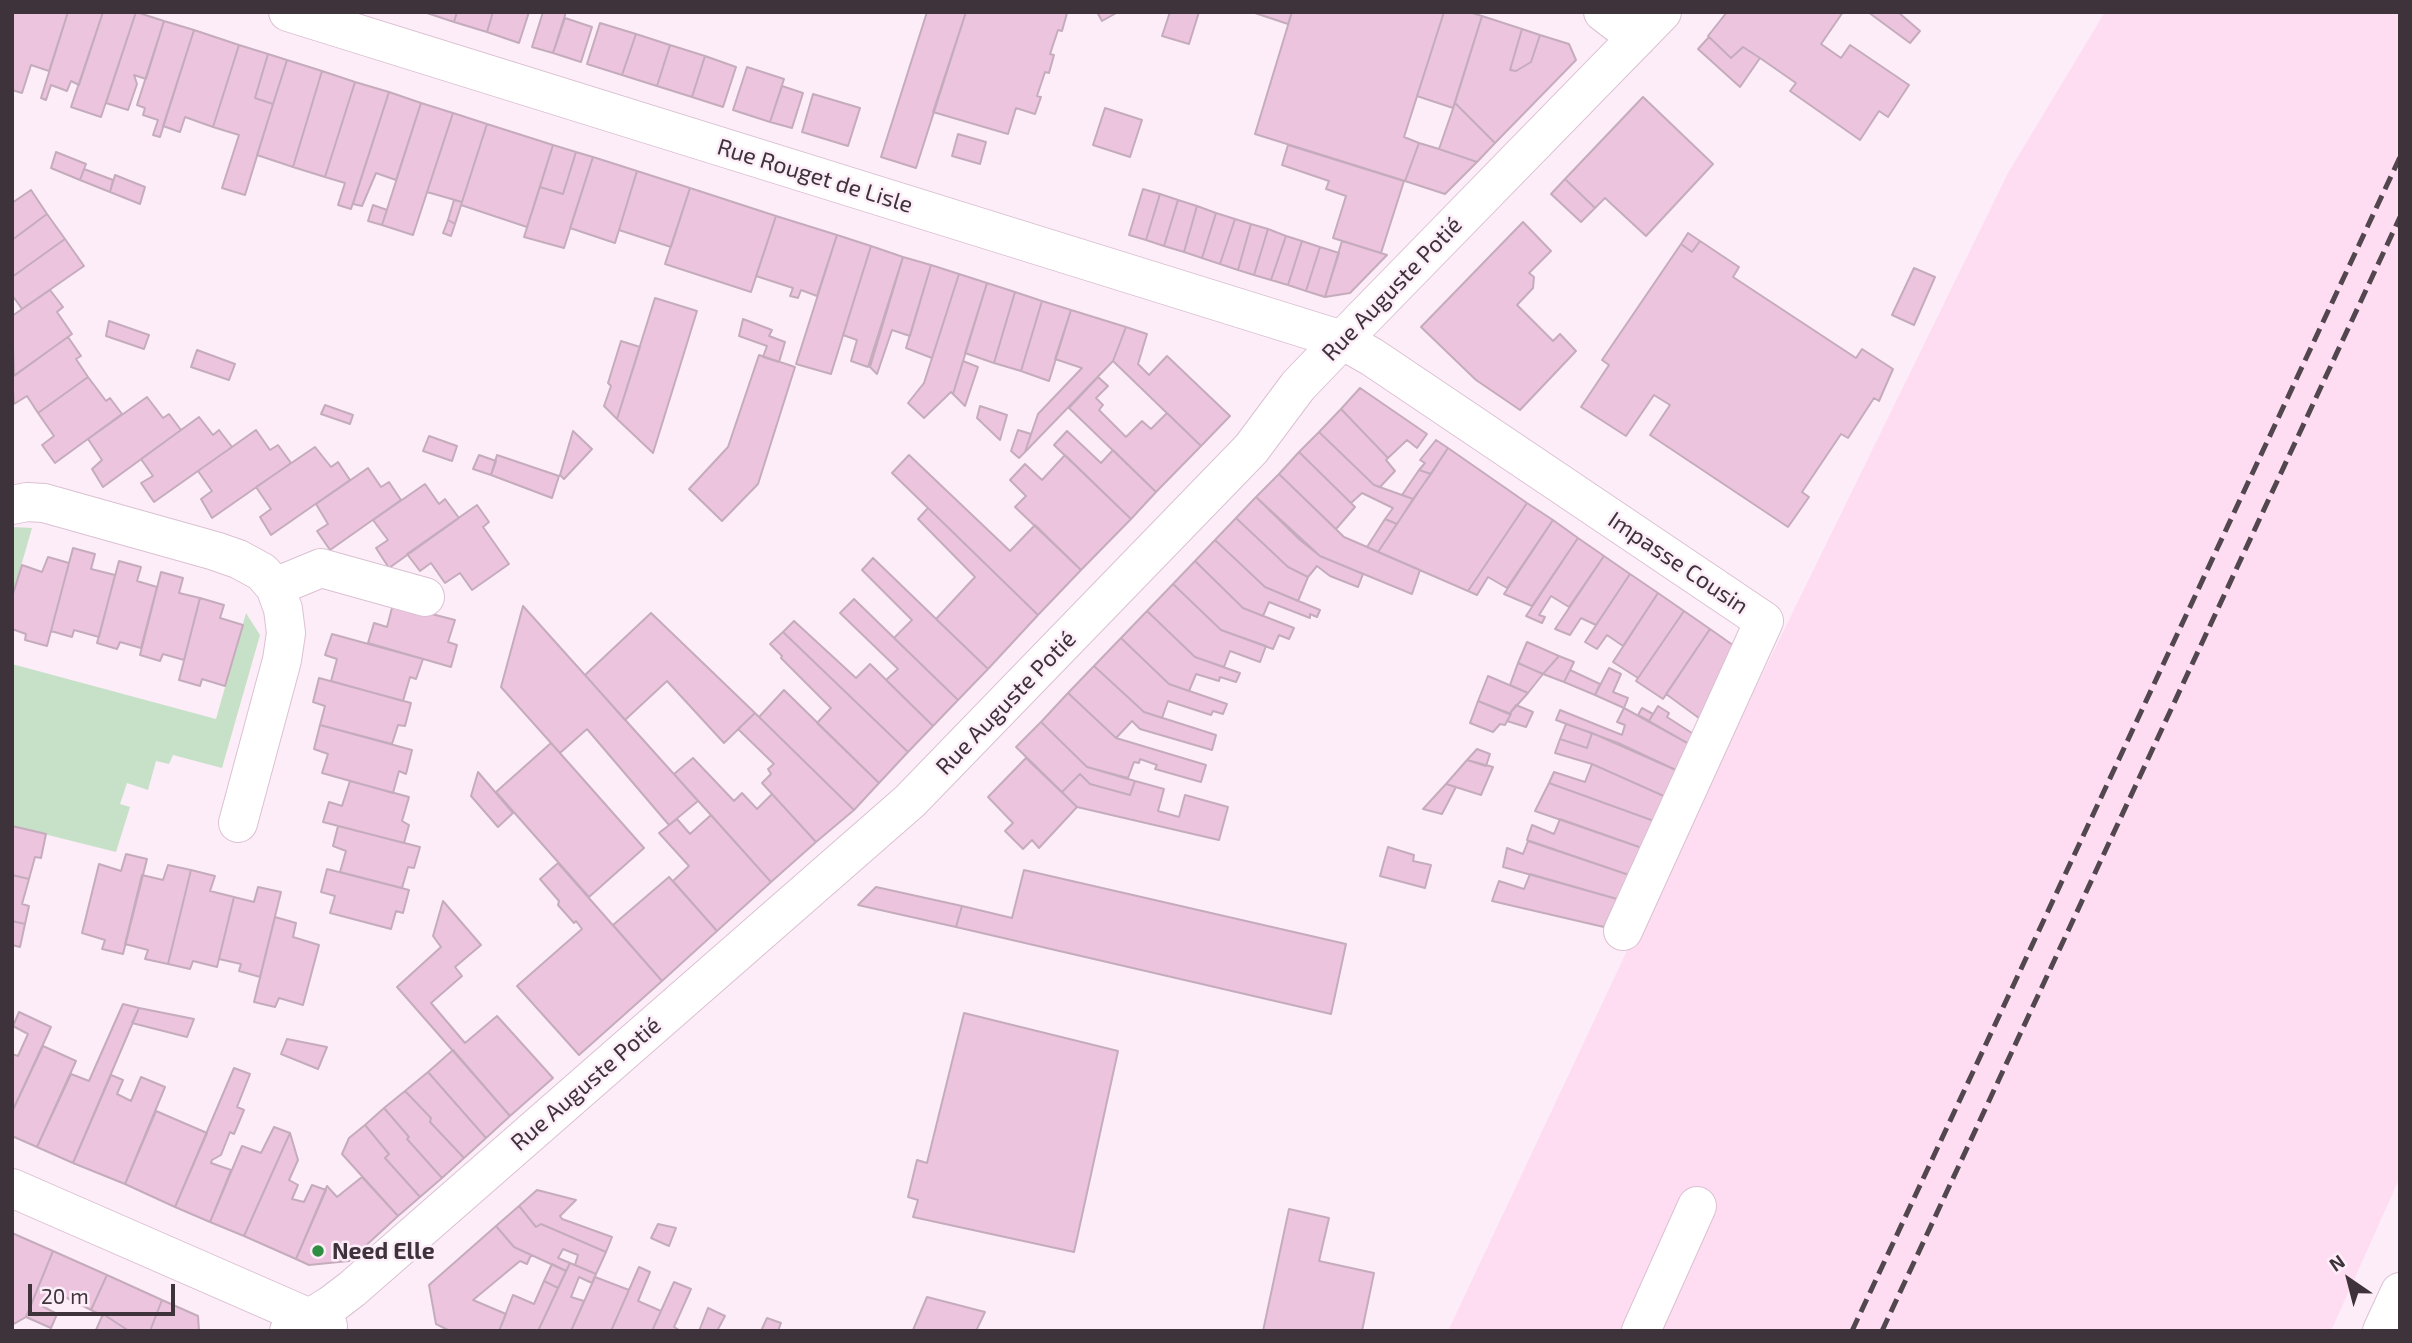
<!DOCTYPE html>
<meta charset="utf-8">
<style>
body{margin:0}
#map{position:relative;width:2412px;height:1343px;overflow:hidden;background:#fdedf8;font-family:"Exo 2",sans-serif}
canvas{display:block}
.frame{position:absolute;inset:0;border:14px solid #3e333a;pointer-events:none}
.north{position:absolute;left:2314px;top:1245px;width:70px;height:70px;-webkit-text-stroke:5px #fdedf8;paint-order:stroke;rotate:325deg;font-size:19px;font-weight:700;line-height:28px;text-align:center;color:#3e333a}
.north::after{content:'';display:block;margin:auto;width:24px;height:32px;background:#3e333a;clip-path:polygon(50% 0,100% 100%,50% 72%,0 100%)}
.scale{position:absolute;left:28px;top:1284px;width:147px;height:32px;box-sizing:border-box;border:4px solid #3e333a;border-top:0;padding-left:9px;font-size:21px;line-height:24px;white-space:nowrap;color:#3e333a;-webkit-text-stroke:5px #fdedf8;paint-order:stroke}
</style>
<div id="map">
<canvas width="2412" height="1343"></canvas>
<div class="frame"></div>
<div class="north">N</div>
<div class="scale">20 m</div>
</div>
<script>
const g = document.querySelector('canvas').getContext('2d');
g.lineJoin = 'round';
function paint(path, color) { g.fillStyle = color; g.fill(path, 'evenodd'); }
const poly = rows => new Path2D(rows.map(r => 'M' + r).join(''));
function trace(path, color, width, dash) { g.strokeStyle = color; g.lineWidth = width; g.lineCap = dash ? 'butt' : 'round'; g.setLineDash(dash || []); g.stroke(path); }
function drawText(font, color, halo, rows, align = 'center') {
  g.font = font + ' "Exo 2",sans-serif'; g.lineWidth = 5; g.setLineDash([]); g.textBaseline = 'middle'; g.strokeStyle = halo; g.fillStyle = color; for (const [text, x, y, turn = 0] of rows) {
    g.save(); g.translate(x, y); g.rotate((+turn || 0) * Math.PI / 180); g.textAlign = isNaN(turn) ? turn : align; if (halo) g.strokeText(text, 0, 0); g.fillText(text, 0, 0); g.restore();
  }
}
const built = poly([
 [2105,12,2400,12,2400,1177,2331,1331,1448,1331,1633,938,2008,173]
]);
const green = poly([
 [12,527,32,528,12,597],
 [246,613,260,635,222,768,173,755,169,764,156,761,148,790,127,783,120,804,130,807,116,852,12,826,12,664,216,719]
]);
const building = poly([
 [12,12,68,12,49,71,31,65,22,93,12,90,12,12],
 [68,12,103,12,79,85,71,81,67,91,51,85,46,100,41,98,68,12],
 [103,12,136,12,101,117,71,107,103,12],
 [136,12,164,21,146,79,134,75,137,84,128,110,106,103,136,12],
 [424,12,457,12,454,22,424,12],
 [457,12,493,12,487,32,454,22,457,12],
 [493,12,529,12,519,43,487,32,493,12],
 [543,12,566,12,553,53,532,47,543,12],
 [927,12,966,12,916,168,881,157,927,12],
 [966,12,1067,13,1062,31,1058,30,1050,54,1054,55,1049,73,1045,72,1037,96,1041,97,1035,114,1016,108,1008,134,933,112,966,12],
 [1097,12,1118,12,1102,21,1097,12],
 [1170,12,1199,12,1189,44,1162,36,1170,12],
 [1252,12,1292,12,1288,24,1252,12],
 [1292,12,1444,12,1404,137,1419,143,1405,181,1255,134,1292,12],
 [1444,12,1469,12,1482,16,1453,108,1417,96,1444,12],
 [1727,12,1843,12,1821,44,1841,58,1850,45,1909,85,1888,117,1879,111,1860,140,1790,91,1796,83,1760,58,1743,47,1731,58,1708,36,1727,12],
 [1868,12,1898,12,1920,31,1910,43,1868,12],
 [1482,16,1522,29,1510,70,1516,71,1531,62,1540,35,1569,44,1576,60,1495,143,1455,103,1482,16],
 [565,18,592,27,581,62,553,53,565,18],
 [164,21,194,30,160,137,153,135,158,120,143,115,145,108,137,105,164,21],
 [600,23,636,34,622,75,587,64,600,23],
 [1522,29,1540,35,1531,62,1516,71,1510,70,1522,29],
 [194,30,239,45,213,127,185,117,180,132,163,126,194,30],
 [636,34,670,45,657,86,622,75,636,34],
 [1709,37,1731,58,1743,47,1760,58,1740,87,1698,49,1709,37],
 [239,45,268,54,255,98,273,104,245,195,222,188,239,135,213,127,239,45],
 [670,45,705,56,692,97,657,86,670,45],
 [268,54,287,60,273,104,255,98,268,54],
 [705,56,736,67,723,107,692,97,705,56],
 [287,60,322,71,293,167,257,155,287,60],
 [747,67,784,79,770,122,733,110,747,67],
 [322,71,355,82,325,177,293,167,322,71],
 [355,82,389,92,351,209,338,205,345,183,325,177,355,82],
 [782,86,803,93,792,128,770,122,782,86],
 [389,92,421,103,396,180,376,173,362,206,353,204,389,92],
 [813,94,860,108,848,146,802,132,813,94],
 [1643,97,1713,164,1646,236,1605,198,1595,208,1565,179,1643,97],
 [421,103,453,113,413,235,382,225,421,103],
 [1455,103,1495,143,1477,162,1439,149,1455,103],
 [1105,108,1142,120,1130,157,1093,145,1105,108],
 [453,113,487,124,462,202,427,192,453,113],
 [487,124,553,145,527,227,461,205,487,124],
 [958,134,986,142,980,164,952,156,958,134],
 [1419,143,1439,149,1477,162,1445,194,1405,181,1419,143],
 [553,145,576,152,563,194,540,187,553,145],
 [1288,145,1404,181,1381,253,1333,238,1346,196,1326,189,1329,181,1282,165,1288,145],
 [56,152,86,164,80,180,51,168,56,152],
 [576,152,593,157,564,248,524,237,540,187,563,194,576,152],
 [593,157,637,171,615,243,570,228,593,157],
 [84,169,113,180,110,192,80,180,84,169],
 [637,171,690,188,671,247,619,230,637,171],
 [115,175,145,187,140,204,110,192,115,175],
 [1565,179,1595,208,1581,222,1551,194,1565,179],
 [690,188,776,216,751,292,665,264,690,188],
 [1143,189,1160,194,1146,240,1129,235,1143,189],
 [31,190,47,214,12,240,12,203,31,190],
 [1160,194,1178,200,1164,246,1146,240,1160,194],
 [454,200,462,202,455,224,448,220,454,200],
 [1178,200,1197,206,1184,252,1164,246,1178,200],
 [373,205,387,210,382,225,368,221,373,205],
 [1197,206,1216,213,1202,258,1184,252,1197,206],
 [1216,213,1235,219,1220,264,1202,258,1216,213],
 [47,214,65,239,12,277,12,240,47,214],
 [776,216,837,235,817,296,801,290,798,298,790,296,793,288,756,276,776,216],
 [1235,219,1251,224,1238,270,1220,264,1235,219],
 [448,220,455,224,451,236,443,233,448,220],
 [1523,222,1551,251,1529,273,1534,277,1533,288,1517,305,1553,341,1560,334,1576,351,1520,410,1476,380,1421,327,1523,222],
 [1251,224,1268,229,1254,275,1238,270,1251,224],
 [1268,229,1286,236,1271,280,1254,275,1268,229],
 [1688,233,1700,241,1692,252,1681,244,1688,233],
 [837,235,871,246,831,374,796,364,837,235],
 [1286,236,1302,241,1288,285,1271,280,1286,236],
 [65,239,84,266,22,309,12,295,12,277,65,239],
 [1302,241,1320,247,1306,291,1288,285,1302,241],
 [1342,241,1387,255,1350,293,1325,297,1342,241],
 [1700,241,1739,267,1733,277,1856,358,1862,349,1893,369,1879,401,1874,398,1848,438,1841,434,1802,492,1809,497,1788,527,1650,435,1670,405,1654,395,1626,436,1581,407,1609,365,1602,360,1681,244,1692,252,1700,241],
 [871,246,903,257,868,367,851,361,857,340,843,335,871,246],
 [1320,247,1339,253,1325,297,1306,291,1320,247],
 [903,257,931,265,910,336,892,330,877,374,870,367,903,257],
 [931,265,959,274,932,358,906,348,931,265],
 [1914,268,1935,277,1914,325,1892,315,1914,268],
 [959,274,987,283,953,394,951,392,924,418,908,403,924,383,959,274],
 [987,283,1015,292,994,363,965,353,987,283],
 [50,290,63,307,57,312,72,334,14,376,12,316,50,290],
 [1015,292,1042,301,1021,371,994,363,1015,292],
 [655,298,697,311,653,453,617,419,655,298],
 [1042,301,1071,310,1049,381,1021,371,1042,301],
 [1071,310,1126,327,1113,361,1025,452,1038,414,1082,368,1055,359,1071,310],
 [743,319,772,330,769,336,785,342,779,362,763,357,767,346,739,336,743,319],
 [109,321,149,335,144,349,106,336,109,321],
 [1126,327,1147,334,1138,364,1149,375,1167,356,1230,416,1201,446,1113,361,1126,327],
 [68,337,81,356,76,359,88,377,38,413,27,396,14,404,12,377,68,337],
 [621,341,640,347,617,419,604,406,611,386,608,383,621,341],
 [197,350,235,364,229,380,191,367,197,350],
 [759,355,795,367,758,484,722,521,689,489,728,447,759,355],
 [963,361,978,367,965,406,953,394,963,361],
 [88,377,106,401,110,398,122,414,55,463,42,445,54,436,38,413,88,377],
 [1098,377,1108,386,1096,398,1103,405,1099,410,1126,437,1142,421,1151,429,1167,413,1201,446,1156,492,1069,408,1098,377],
 [1360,388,1427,434,1417,448,1407,440,1388,458,1341,409,1360,388],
 [147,397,163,418,169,414,181,430,103,487,92,469,102,460,88,439,147,397],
 [325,405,353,415,350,424,321,414,325,405],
 [980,406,1007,415,1000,440,977,418,980,406],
 [1341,409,1388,458,1386,460,1395,471,1380,487,1374,485,1319,432,1341,409],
 [199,417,213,435,219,430,232,447,154,502,141,483,153,476,141,459,199,417],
 [256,430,270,450,278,445,291,463,212,518,201,499,212,491,198,471,256,430],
 [1018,430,1031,434,1025,452,1019,458,1011,451,1018,430],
 [573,431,592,449,564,479,560,475,573,431],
 [1067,431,1101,463,1113,450,1156,492,1131,519,1054,445,1067,431],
 [1319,432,1374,485,1413,499,1397,524,1385,519,1393,508,1362,493,1351,503,1299,452,1319,432],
 [429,436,457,446,452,461,423,451,429,436],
 [1436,440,1448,448,1431,474,1419,470,1425,463,1420,460,1436,440],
 [315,447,331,467,338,462,350,480,271,535,260,517,271,509,256,487,315,447],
 [1448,448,1527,503,1468,591,1378,552,1448,448],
 [1299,452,1355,507,1336,529,1279,474,1299,452],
 [479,455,496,461,491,475,473,469,479,455],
 [497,455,559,476,552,498,491,475,497,455],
 [909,455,1010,551,1035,525,1081,570,1038,615,892,473,909,455],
 [1065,455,1131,519,1081,570,1015,507,1026,496,1010,480,1025,464,1042,480,1065,455],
 [368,468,381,487,389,482,401,500,330,550,317,531,328,524,316,504,368,468],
 [1419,470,1431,474,1413,499,1402,495,1419,470],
 [1279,474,1344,537,1420,570,1412,594,1320,556,1300,540,1256,497,1279,474],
 [425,484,439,504,445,499,459,518,389,568,376,548,388,540,373,520,425,484],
 [1256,497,1320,556,1363,574,1358,587,1330,576,1317,566,1308,577,1288,567,1236,518,1256,497],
 [1527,503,1553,520,1507,588,1488,577,1477,595,1468,591,1527,503],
 [477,505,489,522,483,527,509,564,472,590,460,573,445,583,431,563,420,571,407,554,477,505],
 [928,508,1038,615,988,669,936,619,975,577,918,519,928,508],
 [1236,518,1288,567,1308,577,1298,601,1265,587,1215,540,1236,518],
 [1385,519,1397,524,1378,552,1367,547,1385,519],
 [1553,520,1578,538,1532,606,1504,594,1553,520],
 [1578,538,1604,556,1569,607,1551,596,1539,615,1545,617,1542,623,1526,616,1578,538],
 [1215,540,1265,587,1320,610,1317,617,1310,614,1310,618,1269,602,1263,616,1243,608,1195,561,1215,540],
 [73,548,95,554,91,569,115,575,99,637,74,630,72,637,51,631,73,548],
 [1604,556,1630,574,1596,625,1581,618,1570,635,1555,629,1604,556],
 [48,557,69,563,47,646,25,640,26,634,12,629,12,597,22,565,42,572,48,557],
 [873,558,988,669,958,700,894,638,912,620,862,570,873,558],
 [119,561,141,567,137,581,157,587,141,648,120,642,117,649,97,643,119,561],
 [1195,561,1243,608,1294,628,1289,639,1279,635,1273,649,1221,630,1173,584,1195,561],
 [161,572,183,578,179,593,200,598,184,660,163,654,160,661,140,655,161,572],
 [1630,574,1658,593,1623,646,1607,635,1597,649,1585,642,1630,574],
 [1173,584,1221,630,1266,646,1260,662,1230,651,1224,667,1195,657,1147,611,1173,584],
 [1658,593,1684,611,1638,678,1613,662,1658,593],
 [200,598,224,605,220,618,243,625,225,686,202,679,200,686,179,680,200,598],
 [854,599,958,700,933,726,886,680,898,669,840,613,854,599],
 [393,604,455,620,448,642,457,645,451,667,368,643,374,623,387,627,393,604],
 [523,606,698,801,669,825,587,729,560,753,501,687,523,606],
 [1147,611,1195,657,1240,673,1236,682,1220,677,1219,681,1196,674,1189,691,1169,684,1121,638,1147,611],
 [1684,611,1710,629,1663,699,1636,681,1684,611],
 [651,613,755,713,724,743,667,681,625,720,585,675,651,613],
 [794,621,856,678,870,664,933,726,908,752,783,632,794,621],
 [1710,629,1737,648,1703,721,1666,694,1710,629],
 [783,632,908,752,879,783,817,723,831,708,781,658,782,656,770,644,783,632],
 [332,634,423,659,416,679,410,677,403,701,331,681,337,659,325,655,332,634],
 [1121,638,1169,684,1227,704,1223,714,1213,711,1211,715,1168,701,1162,718,1144,712,1094,666,1121,638],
 [1527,642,1559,656,1543,674,1518,663,1527,642],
 [1559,656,1574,662,1564,682,1543,674,1559,656],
 [1518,663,1543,674,1528,693,1510,685,1518,663],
 [1094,666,1144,712,1216,735,1212,750,1140,729,1132,721,1116,738,1068,693,1094,666],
 [1609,668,1621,674,1613,692,1628,698,1624,708,1595,695,1609,668],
 [1570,670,1600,684,1595,695,1564,682,1570,670],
 [1488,676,1528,693,1509,714,1478,701,1488,676],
 [319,678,411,703,405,726,398,725,392,744,320,725,325,706,313,702,319,678],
 [784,690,879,783,854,810,759,717,784,690],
 [1068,693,1116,738,1206,765,1201,782,1155,769,1157,765,1140,759,1139,763,1134,762,1128,778,1087,767,1041,722,1068,693],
 [1478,701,1511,714,1505,725,1500,724,1493,732,1470,723,1478,701],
 [1516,705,1533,712,1526,727,1507,721,1511,714,1509,714,1516,705],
 [1658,706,1669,713,1667,717,1695,735,1691,745,1649,721,1658,706],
 [1624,708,1691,745,1678,771,1618,743,1556,720,1560,710,1622,735,1625,725,1617,722,1624,708],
 [1642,708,1653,714,1649,721,1638,715,1642,708],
 [755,713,854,810,816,842,762,783,771,774,768,769,774,764,738,729,755,713],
 [1041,722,1087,767,1135,781,1130,795,1090,784,1080,774,1062,792,1016,747,1041,722],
 [1566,724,1592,733,1587,748,1560,739,1566,724],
 [320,725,412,750,406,774,399,771,393,793,322,773,328,754,314,749,320,725],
 [1592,733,1678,771,1666,797,1592,764,1555,753,1560,739,1587,748,1592,733],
 [551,743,644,848,589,897,496,792,551,743],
 [1477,749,1490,754,1486,766,1467,760,1477,749],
 [693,758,734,801,742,793,757,809,772,794,816,842,771,882,674,774,693,758],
 [1026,758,1077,807,1039,848,1032,840,1023,849,1005,831,1013,823,988,797,1026,758],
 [1467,760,1493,767,1481,795,1446,784,1467,760],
 [1592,764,1666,797,1654,821,1549,783,1554,772,1585,782,1592,764],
 [478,772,513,813,498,827,471,796,478,772],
 [1080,774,1090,784,1130,795,1135,781,1164,789,1158,811,1179,817,1185,795,1228,807,1219,840,1077,807,1062,792,1080,774],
 [350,781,409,797,402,821,409,825,404,843,323,822,329,802,342,806,350,781],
 [1549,783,1654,821,1642,848,1535,811,1549,783],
 [1446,784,1456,787,1442,814,1423,809,1446,784],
 [711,815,771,882,717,931,673,881,689,866,659,833,677,819,690,834,711,815],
 [1560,819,1642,848,1629,875,1527,840,1532,825,1554,834,1560,819],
 [12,826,46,834,41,858,35,857,29,879,12,875,12,826],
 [338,826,420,847,414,868,408,867,402,888,340,872,346,851,333,846,338,826],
 [1528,841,1629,875,1617,899,1503,867,1507,848,1523,854,1528,841],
 [1388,847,1414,855,1413,861,1431,865,1425,888,1380,876,1388,847],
 [126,854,147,859,123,954,102,949,105,940,82,933,99,864,121,871,126,854],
 [558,863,662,981,579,1055,517,986,582,929,576,921,574,923,558,905,559,901,540,879,558,863],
 [168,865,191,870,168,964,145,959,148,950,125,944,142,875,163,880,168,865],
 [327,869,409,890,403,913,396,911,391,929,330,913,335,896,321,892,327,869],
 [191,870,215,876,210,891,234,897,217,967,193,961,190,969,168,964,191,870],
 [1024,870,1346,944,1331,1014,956,927,962,906,1012,918,1024,870],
 [1530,874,1617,899,1604,927,1492,901,1499,881,1524,889,1530,874],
 [12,875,29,879,22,904,29,906,25,924,12,921,12,875],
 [669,877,717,931,662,981,613,925,669,877],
 [258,887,281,892,260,977,239,971,241,964,219,959,234,897,254,902,258,887],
 [876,887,962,906,956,927,858,905,876,887],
 [443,901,481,945,455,967,462,976,431,1003,465,1043,497,1016,553,1078,510,1116,397,987,441,947,433,936,443,901],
 [275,917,296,923,293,937,319,945,303,1005,279,998,275,1007,254,1002,275,917],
 [12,921,25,924,20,947,12,945,12,921],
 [123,1004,139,1008,73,1163,37,1147,71,1074,89,1081,123,1004],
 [139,1008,194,1019,187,1037,132,1023,139,1008],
 [19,1012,51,1027,12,1112,12,1054,18,1056,28,1034,13,1026,19,1012],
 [964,1013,1118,1051,1074,1252,913,1217,918,1200,908,1197,917,1160,927,1163,964,1013],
 [287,1039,327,1047,318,1069,281,1054,287,1039],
 [43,1046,76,1061,37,1147,12,1136,12,1112,43,1046],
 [453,1050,510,1116,486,1138,428,1072,453,1050],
 [234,1068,250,1074,237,1107,244,1110,234,1134,230,1132,221,1155,212,1160,211,1163,231,1170,210,1222,175,1207,234,1068],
 [428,1072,486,1138,464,1158,430,1122,431,1118,405,1091,428,1072],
 [111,1075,123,1080,117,1094,131,1101,141,1077,165,1087,125,1184,73,1163,111,1075],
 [405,1091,431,1118,430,1122,464,1158,442,1178,407,1139,409,1137,384,1108,405,1091],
 [384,1108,409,1137,407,1139,442,1178,420,1197,385,1158,389,1154,365,1125,384,1108],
 [156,1111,207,1133,175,1207,125,1184,156,1111],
 [365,1125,389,1154,385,1158,420,1197,398,1216,342,1154,349,1138,365,1125],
 [274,1127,290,1133,244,1236,210,1222,242,1146,261,1153,274,1127],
 [290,1133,298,1160,289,1180,298,1185,292,1199,304,1202,312,1185,326,1190,296,1259,244,1236,290,1133],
 [362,1177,398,1216,349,1261,309,1265,296,1259,327,1186,337,1197,362,1177],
 [537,1190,576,1200,560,1216,562,1219,612,1237,606,1252,541,1224,536,1227,519,1206,537,1190],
 [519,1206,536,1227,541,1224,606,1252,596,1274,575,1265,578,1255,563,1249,558,1258,570,1263,566,1271,514,1247,496,1226,519,1206],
 [1289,1209,1329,1218,1319,1261,1374,1273,1362,1331,1263,1331,1289,1209],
 [658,1224,676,1228,669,1246,651,1238,658,1224],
 [496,1226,514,1247,531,1255,527,1264,520,1261,473,1300,506,1314,499,1331,450,1331,436,1324,429,1285,496,1226],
 [12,1233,53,1251,26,1317,12,1325,12,1233],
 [53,1251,107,1275,91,1310,57,1293,51,1302,42,1306,57,1314,51,1328,26,1317,53,1251],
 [570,1263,596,1274,592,1283,579,1277,571,1297,584,1301,571,1331,538,1331,570,1263],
 [552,1264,566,1271,558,1288,544,1281,552,1264],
 [639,1267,650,1272,638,1301,661,1311,652,1331,611,1331,639,1267],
 [107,1275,162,1300,150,1331,129,1331,103,1314,103,1316,91,1310,107,1275],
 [595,1277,629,1290,611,1331,571,1331,595,1277],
 [544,1281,558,1288,538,1331,499,1331,513,1295,534,1304,544,1281],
 [674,1282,691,1289,674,1327,681,1331,652,1331,674,1282],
 [927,1297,985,1312,976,1331,913,1330,927,1297],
 [162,1300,198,1316,199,1331,150,1331,162,1300],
 [708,1308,725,1316,717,1331,699,1331,708,1308],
 [103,1314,129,1331,96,1330,103,1314],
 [767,1318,781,1323,778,1331,761,1331,767,1318]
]);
const minor = poly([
 [288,12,1342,340,1372,357,1764,621,1623,931],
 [1603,12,1637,38],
 [12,505,27,502,44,503,215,551,238,559,262,572,275,587,283,609,286,633,282,660,238,823],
 [275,587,321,568,425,597],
 [12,1188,328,1326],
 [289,1331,331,1305,352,1289,910,801,1251,449,1298,386,1342,340,1662,12],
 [1641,1331,1697,1206],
 [2382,1331,2400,1292]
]);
const rail = poly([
 [1852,1331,2400,157],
 [1882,1331,2400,217]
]);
const markers = [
 [318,1251,7,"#2e8e41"]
];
const streetNames = [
 ["Rue Rouget de Lisle",815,176,17],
 ["Rue Auguste Potié",1392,289,-46],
 ["Impasse Cousin",1678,563,34],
 ["Rue Auguste Potié",1006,703,-46],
 ["Rue Auguste Potié",586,1084,-41]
];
const poiNames = [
 ["Need Elle",332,1251]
];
paint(built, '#feddf3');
paint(green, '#c7e0c8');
paint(building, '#ecc4de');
trace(building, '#c5acbd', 2);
trace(minor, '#dbc1d2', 40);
trace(minor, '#fff', 38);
trace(rail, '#53474f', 5, [14, 7]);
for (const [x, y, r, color] of markers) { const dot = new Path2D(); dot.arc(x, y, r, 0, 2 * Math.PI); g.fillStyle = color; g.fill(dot); trace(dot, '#fdedf8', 2.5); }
drawText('23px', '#3e333a', '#fdedf8', streetNames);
drawText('bold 23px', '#3e333a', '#fdedf8', poiNames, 'left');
</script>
